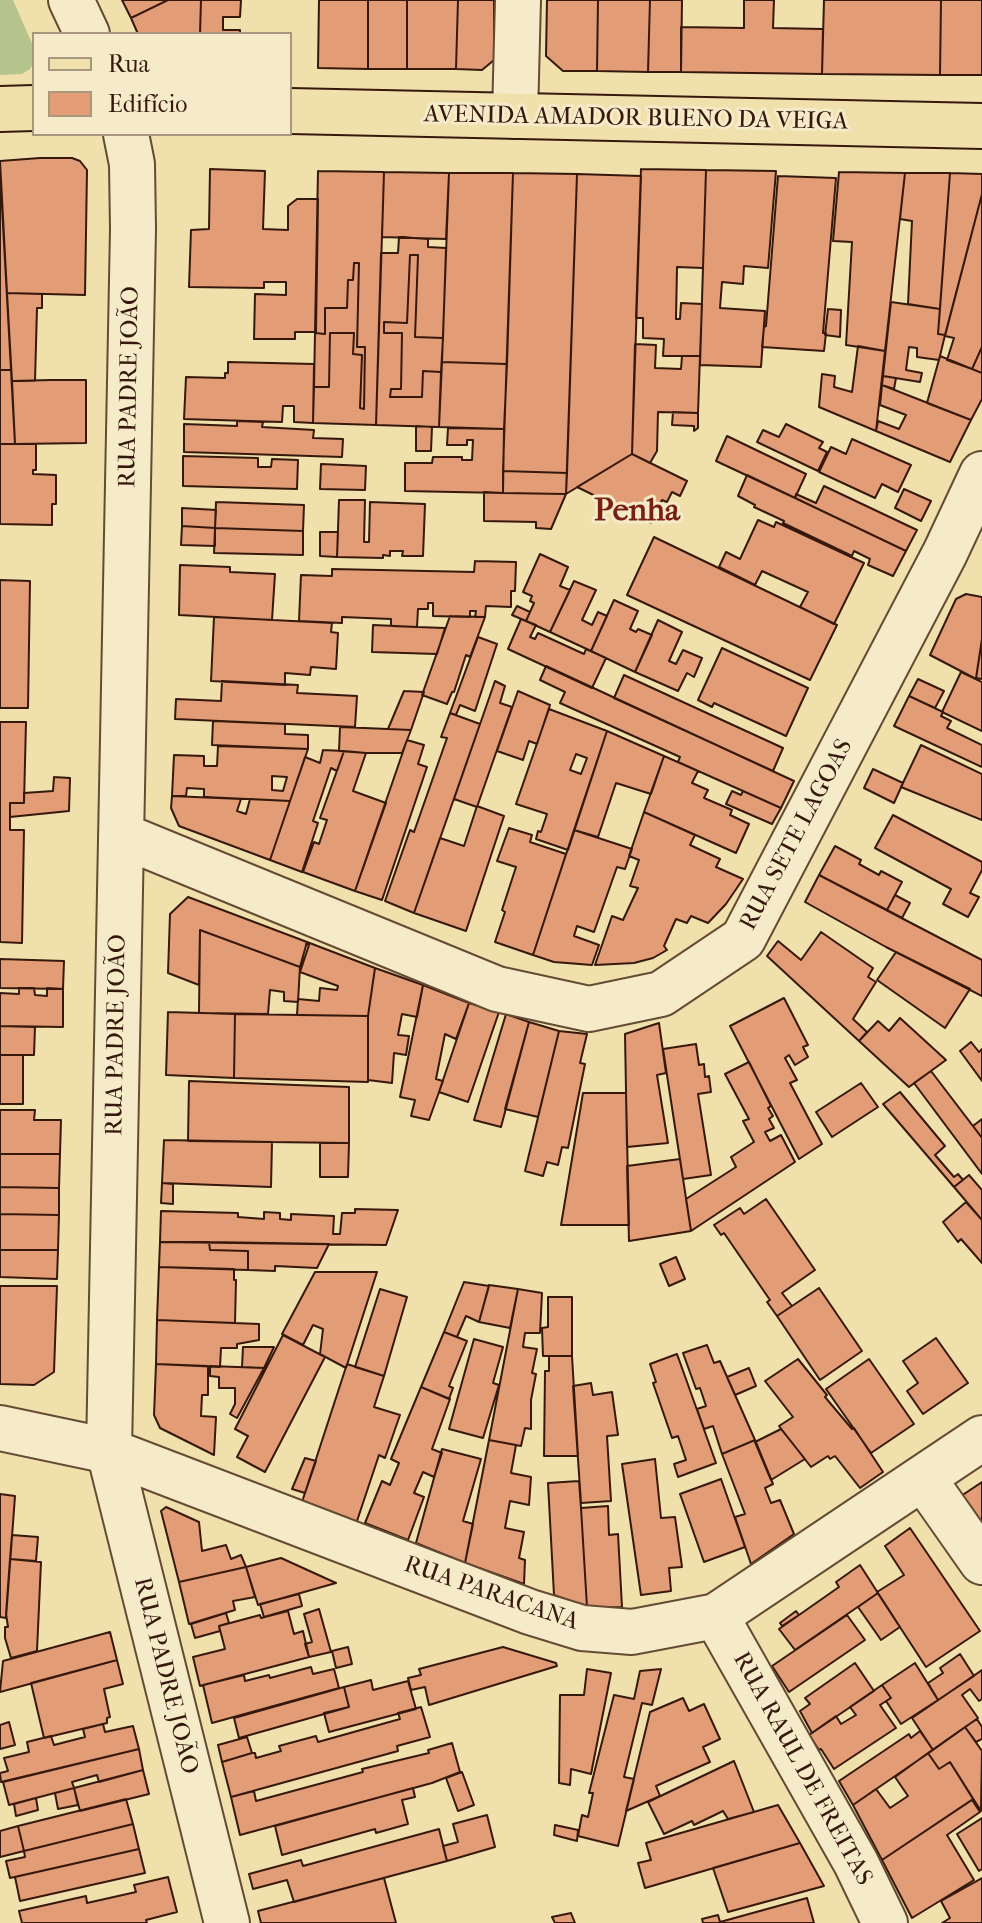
<!DOCTYPE html>
<meta charset="utf-8">
<style>
body{margin:0}
#map{position:relative;width:982px;height:1923px;overflow:hidden;background:#f0e0ac;font-family:"IM FELL French Canon",serif}
canvas{display:block}
.legend{position:absolute;left:32px;top:32px;width:260px;height:104px;box-sizing:border-box;background:#f5ebc9;border:2px solid #a9977d;margin:0;padding:10px 14px;list-style:none;font-size:24px;color:#37180c}
.legend li{display:flex;align-items:center;gap:16px;height:40px}
.legend b{width:40px;border:2px solid #a9977d}
</style>
<div id="map">
<canvas width="982" height="1923"></canvas>
<ul class="legend">
<li><b style="height:10px;background:#f0e0ac"></b>Rua</li>
<li><b style="height:22px;background:#e39d76"></b>Edifício</li>
</ul>
</div>
<script>
const g = document.querySelector('canvas').getContext('2d');
g.lineJoin = 'round';
function paint(path, color) { g.fillStyle = color; g.fill(path, 'evenodd'); }
const poly = rows => new Path2D(rows.map(r => 'M' + r).join(''));
function trace(path, color, width, dash) { g.strokeStyle = color; g.lineWidth = width; g.lineCap = dash ? 'butt' : 'round'; g.setLineDash(dash || []); g.stroke(path); }
function drawText(font, color, halo, rows, align = 'center') {
  g.font = font + ' "IM FELL French Canon",serif'; g.lineWidth = 6; g.setLineDash([]); g.textBaseline = 'middle'; g.strokeStyle = halo; g.fillStyle = color; for (const [text, x, y, turn = 0] of rows) {
    g.save(); g.translate(x, y); g.rotate((+turn || 0) * Math.PI / 180); g.textAlign = isNaN(turn) ? turn : align; if (halo) g.strokeText(text, 0, 0); g.fillText(text, 0, 0); g.restore();
  }
}
const green = poly([
 [0,0,13,0,34,48,34,62,30,69,22,74,0,75]
]);
const building = poly([
 [122,0,168,0,131,18,122,0],
 [168,0,201,0,200,34,138,34,131,18,168,0],
 [201,0,241,0,240,17,223,17,223,30,240,30,240,34,200,34,201,0],
 [319,0,368,0,368,69,318,68,319,0],
 [368,0,407,0,407,69,368,69,368,0],
 [407,0,458,0,456,69,407,69,407,0],
 [458,0,494,0,494,60,482,70,456,69,458,0],
 [547,0,598,0,597,71,563,71,546,56,547,0],
 [598,0,650,0,648,72,597,71,598,0],
 [650,0,682,0,681,72,648,72,650,0],
 [744,0,774,0,773,28,823,29,822,74,681,72,681,27,744,28,744,0],
 [824,0,941,0,940,75,822,74,824,0],
 [941,0,982,0,982,75,940,75,941,0],
 [40,158,72,158,80,161,87,170,85,295,7,293,0,161,40,158],
 [210,169,265,171,263,229,288,230,288,206,297,199,318,199,316,332,295,332,295,339,254,339,255,294,286,295,286,282,264,282,264,288,189,287,191,230,209,229,210,169],
 [641,169,706,170,703,268,677,267,676,319,680,319,681,303,702,304,700,356,663,356,664,339,643,338,643,318,636,318,641,169],
 [0,170,11,370,0,370,0,170],
 [706,170,776,171,768,268,744,266,743,284,722,282,720,308,765,311,761,367,700,365,706,170],
 [318,171,384,172,376,425,313,423,314,387,329,387,330,333,354,333,353,354,362,355,360,408,364,409,365,347,357,347,359,263,354,263,353,280,348,280,347,308,325,308,325,334,315,333,318,171],
 [384,172,449,173,446,239,382,237,384,172],
 [839,172,905,173,885,351,846,345,852,242,833,241,839,172],
 [449,173,513,173,507,364,442,362,449,173],
 [513,173,577,174,567,473,503,471,513,173],
 [905,173,950,173,940,309,908,304,912,221,900,219,905,173],
 [950,173,982,174,982,194,945,335,938,334,950,173],
 [577,174,641,176,632,454,566,494,577,174],
 [778,176,836,178,823,333,826,333,824,351,762,347,764,327,766,326,778,176],
 [982,194,982,347,972,369,947,360,954,338,945,336,982,194],
 [399,237,428,239,428,247,446,248,443,338,415,337,418,255,410,255,407,323,384,322,384,333,402,333,401,389,391,389,390,397,422,397,423,371,441,372,439,427,376,425,381,253,398,253,399,237],
 [410,255,418,255,415,337,443,338,441,372,423,371,422,397,390,397,391,389,401,389,402,333,384,333,384,322,407,323,410,255],
 [354,263,359,263,357,347,365,347,364,409,360,408,362,355,353,354,354,333,330,333,329,387,314,387,315,333,325,334,325,308,347,308,348,280,353,280,354,263],
 [7,293,42,294,42,308,37,308,35,381,12,381,7,293],
 [891,302,940,309,938,334,945,335,939,360,917,357,917,348,909,347,906,370,922,373,920,382,883,376,891,302],
 [828,309,841,310,840,337,825,335,828,309],
 [635,344,656,345,655,368,681,369,682,356,700,356,698,413,658,412,657,451,650,463,632,454,635,344],
 [858,346,885,351,876,431,819,407,822,374,835,376,834,387,852,392,858,346],
 [982,347,982,373,972,369,982,347],
 [940,356,982,373,982,399,971,420,927,403,940,356],
 [228,362,314,364,313,423,294,422,294,406,283,406,282,422,184,419,186,377,225,378,225,373,228,373,228,362],
 [442,362,507,364,504,429,439,427,442,362],
 [0,370,11,370,15,444,0,444,0,370],
 [883,376,896,378,894,389,882,385,883,376],
 [51,380,86,380,86,443,15,444,12,381,51,380],
 [882,385,971,420,950,462,876,431,878,421,899,429,906,415,880,405,882,385],
 [673,412,698,413,698,428,694,431,694,426,672,425,673,412],
 [237,421,263,422,262,427,314,430,313,438,343,439,342,457,184,452,184,424,237,426,237,421],
 [786,424,823,442,819,448,827,452,818,471,757,442,763,430,779,437,786,424],
 [416,426,432,427,431,451,416,451,416,426],
 [448,428,504,429,503,493,405,491,405,463,432,463,433,457,462,457,462,460,472,460,473,440,467,440,467,445,447,445,448,428],
 [727,436,806,474,795,498,716,461,727,436],
 [852,439,911,465,898,492,882,484,875,498,819,472,831,447,846,454,852,439],
 [0,444,36,444,36,470,33,470,33,474,56,475,56,504,52,504,52,525,0,524,0,444],
 [632,454,687,481,680,496,672,492,667,502,662,500,651,523,577,487,632,454],
 [183,456,258,458,258,467,271,467,272,459,298,460,297,489,183,486,183,456],
 [321,464,366,466,365,490,320,489,321,464],
 [503,471,567,473,566,494,503,493,503,471],
 [747,475,906,551,893,576,868,565,870,559,854,551,852,556,783,523,784,521,754,507,755,505,738,496,747,475],
 [824,486,917,530,906,551,795,498,796,494,816,503,824,486],
 [904,489,931,501,921,521,895,508,904,489],
 [484,492,503,493,566,494,551,529,536,528,536,522,484,521,484,492],
 [339,500,365,500,364,542,369,542,370,502,425,504,423,556,402,556,403,551,390,551,390,556,383,555,383,558,337,557,339,500],
 [216,502,304,505,303,531,215,528,216,502],
 [182,508,216,510,215,528,182,526,182,508],
 [758,520,774,527,776,522,864,563,834,624,800,607,808,592,762,571,755,585,719,567,726,552,740,559,758,520],
 [182,526,215,528,215,546,181,545,182,526],
 [215,528,303,531,303,555,214,553,215,528],
 [320,532,338,532,337,557,320,556,320,532],
 [654,537,837,625,810,680,627,595,654,537],
 [540,554,568,567,560,586,570,590,550,632,526,621,534,603,530,601,532,596,523,592,540,554],
 [475,561,516,562,515,591,511,591,511,607,486,606,485,617,475,617,476,611,470,611,470,617,433,616,433,603,428,603,428,609,418,609,417,627,391,626,391,619,342,617,342,623,299,621,301,575,332,576,332,569,474,572,475,561],
 [180,565,230,567,230,572,275,574,272,620,179,615,180,565],
 [0,580,30,581,28,708,0,708,0,580],
 [574,581,596,590,582,620,592,625,598,612,607,616,591,651,550,632,574,581],
 [966,594,982,597,982,639,976,679,930,655,956,599,966,594],
 [614,600,638,611,630,629,636,632,638,629,652,635,635,672,591,651,614,600],
 [517,606,530,612,526,621,512,615,517,606],
 [450,616,485,617,470,657,466,655,454,692,452,692,447,704,422,695,450,616],
 [214,617,332,623,331,632,338,633,336,669,311,667,310,675,285,673,285,685,211,681,214,617],
 [521,619,536,625,530,637,535,639,538,633,584,654,586,649,606,658,592,688,508,649,521,619],
 [658,620,682,632,669,661,676,664,683,650,702,658,694,677,687,673,678,691,635,672,658,620],
 [373,625,417,627,445,628,437,654,372,652,373,625],
 [478,637,497,644,475,711,460,705,456,715,450,713,478,637],
 [982,639,982,679,976,678,982,639],
 [722,648,808,688,786,736,714,703,712,707,698,700,722,648],
 [546,666,794,781,781,808,678,762,680,757,560,703,565,692,540,680,546,666],
 [961,672,982,682,982,731,942,712,961,672],
 [624,675,783,748,773,771,614,698,624,675],
 [918,679,944,691,935,708,909,696,918,679],
 [222,681,298,685,297,693,357,696,355,727,175,719,176,699,221,701,222,681],
 [495,681,505,686,500,703,512,707,477,807,454,799,495,681],
 [404,691,424,692,411,730,388,729,404,691],
 [518,691,550,705,537,744,529,741,523,760,497,751,518,691],
 [909,696,943,712,941,716,951,721,947,728,982,745,982,767,894,726,909,696],
 [549,709,607,731,568,850,536,839,538,831,541,832,547,814,516,804,549,709],
 [576,754,587,758,581,774,570,770,576,754],
 [450,713,480,724,414,913,385,901,410,830,414,832,447,738,441,737,450,713],
 [213,721,285,724,285,734,308,735,308,749,212,745,213,721],
 [0,722,26,722,24,803,10,803,10,830,24,830,22,943,0,942,0,722],
 [340,727,388,729,411,730,402,753,366,753,339,751,340,727],
 [607,731,664,756,651,794,616,783,598,837,574,830,607,731],
 [407,740,424,745,418,764,427,767,382,900,355,891,407,740],
 [921,745,982,774,982,820,901,787,921,745],
 [218,746,308,749,290,801,204,797,204,789,187,788,186,796,172,796,174,755,204,756,204,766,217,766,218,746],
 [272,776,287,777,283,791,272,790,272,776],
 [323,750,344,751,337,771,331,768,313,821,318,823,302,872,270,860,305,757,320,763,323,750],
 [344,751,366,753,353,791,386,803,355,891,303,872,314,842,319,844,327,820,320,818,344,751],
 [664,756,698,771,692,783,708,790,704,798,732,810,730,815,749,824,736,853,644,812,664,756],
 [873,769,903,783,894,803,864,788,873,769],
 [54,777,70,778,69,811,10,817,10,803,24,803,24,793,53,791,54,777],
 [732,791,741,795,743,791,781,808,772,824,726,804,732,791],
 [172,796,241,799,237,811,246,814,250,799,290,801,270,860,179,826,171,808,172,796],
 [477,806,504,816,466,931,414,913,440,838,464,846,477,806],
 [644,812,695,835,690,845,720,859,716,867,743,879,726,904,708,923,691,916,687,923,676,919,664,946,667,950,653,958,634,963,595,965,612,916,623,920,638,888,630,886,639,860,629,856,644,812],
 [893,815,982,862,982,870,970,893,979,897,968,917,943,904,951,889,875,848,893,815],
 [509,828,532,835,530,842,566,854,533,955,495,942,505,912,502,910,516,867,497,861,509,828],
 [574,830,632,849,625,869,617,867,594,932,577,926,574,936,599,945,592,965,554,962,533,955,574,830],
 [835,846,861,860,859,864,879,875,881,871,902,882,887,910,819,875,835,846],
 [819,875,982,960,982,996,886,947,805,902,819,875],
 [895,895,910,903,902,918,887,910,895,895],
 [188,897,307,942,300,967,200,930,199,985,168,973,170,914,188,897],
 [200,930,300,967,298,1002,284,1001,284,992,270,990,268,1014,199,1013,200,930],
 [821,932,873,968,868,977,876,982,853,1019,867,1032,859,1041,767,956,778,941,801,960,821,932],
 [307,942,375,968,368,1016,297,1015,298,999,319,1001,320,988,337,990,338,986,300,972,309,945,306,944,307,942],
 [896,952,970,989,945,1028,877,980,896,952],
 [0,959,64,961,63,989,0,988,0,959],
 [375,968,423,985,417,1017,402,1014,398,1035,409,1036,406,1055,394,1053,392,1083,368,1080,368,1016,375,968],
 [423,985,469,1003,456,1039,445,1034,436,1079,443,1081,429,1120,411,1116,415,1100,400,1097,423,985],
 [19,988,34,988,35,995,47,996,47,988,63,989,63,1027,0,1026,0,993,19,994,19,988],
 [784,998,808,1045,803,1047,808,1057,795,1065,789,1055,785,1058,797,1080,790,1083,822,1144,799,1159,730,1026,784,998],
 [469,1003,499,1012,468,1102,439,1092,469,1003],
 [168,1012,235,1014,234,1078,166,1075,168,1012],
 [235,1014,368,1016,368,1082,234,1078,235,1014],
 [506,1014,529,1022,501,1127,474,1120,506,1014],
 [900,1018,946,1060,909,1087,859,1041,878,1021,889,1031,900,1018],
 [529,1022,559,1031,538,1117,505,1109,529,1022],
 [659,1023,666,1073,657,1075,668,1143,627,1147,625,1034,659,1023],
 [0,1026,35,1027,34,1055,0,1055,0,1026],
 [559,1031,587,1034,580,1063,585,1064,568,1148,562,1147,558,1165,547,1162,543,1176,525,1171,559,1031],
 [971,1042,979,1052,982,1049,982,1081,960,1051,971,1042],
 [696,1044,699,1065,704,1064,705,1077,709,1076,711,1092,698,1094,711,1175,683,1179,663,1049,696,1044],
 [0,1055,23,1055,23,1104,0,1104,0,1055],
 [749,1062,771,1106,768,1108,773,1116,769,1119,774,1128,765,1132,770,1141,781,1135,795,1162,691,1231,686,1199,736,1167,731,1157,754,1142,743,1121,749,1119,725,1074,749,1062],
 [931,1071,982,1138,982,1174,914,1083,931,1071],
 [189,1081,349,1087,349,1143,188,1141,189,1081],
 [861,1083,878,1107,832,1137,816,1112,861,1083],
 [900,1092,945,1146,935,1155,954,1177,958,1174,963,1180,954,1187,883,1104,900,1092],
 [583,1093,626,1093,629,1225,561,1225,583,1093],
 [0,1110,35,1110,34,1120,61,1120,60,1154,0,1154,0,1110],
 [982,1119,982,1138,973,1126,982,1119],
 [164,1140,272,1142,271,1187,162,1183,164,1140],
 [320,1143,349,1143,348,1177,320,1177,320,1143],
 [0,1154,60,1154,59,1188,0,1187,0,1154],
 [680,1159,691,1231,629,1241,627,1166,680,1159],
 [969,1175,982,1190,982,1220,954,1187,969,1175],
 [162,1183,173,1184,173,1204,161,1203,162,1183],
 [0,1187,59,1188,59,1215,0,1214,0,1187],
 [766,1199,815,1270,782,1293,792,1306,777,1316,767,1302,770,1300,724,1233,721,1235,714,1225,740,1208,744,1214,766,1199],
 [966,1202,982,1220,982,1263,961,1239,958,1242,943,1222,966,1202],
 [355,1209,398,1210,386,1245,160,1242,161,1211,238,1213,238,1217,264,1219,264,1212,280,1213,280,1219,291,1220,291,1214,334,1216,333,1234,340,1234,342,1213,355,1213,355,1209],
 [0,1214,59,1215,58,1250,0,1250,0,1214],
 [160,1242,209,1242,210,1250,248,1251,248,1270,159,1267,160,1242],
 [209,1242,329,1244,317,1268,275,1266,275,1271,248,1270,248,1251,210,1250,209,1242],
 [0,1250,58,1250,57,1279,0,1277,0,1250],
 [676,1257,685,1279,669,1286,660,1264,676,1257],
 [159,1267,234,1269,234,1280,236,1280,235,1323,157,1320,159,1267],
 [315,1272,377,1272,346,1368,320,1354,323,1329,313,1325,303,1345,282,1334,315,1272],
 [464,1282,489,1286,479,1322,466,1316,457,1337,444,1332,464,1282],
 [489,1285,518,1289,510,1328,479,1322,489,1285],
 [0,1286,57,1286,54,1372,34,1385,0,1384,0,1286],
 [819,1288,862,1351,820,1380,777,1316,819,1288],
 [380,1289,407,1297,384,1376,355,1367,380,1289],
 [518,1289,542,1293,540,1333,525,1333,523,1347,537,1349,532,1373,536,1374,531,1400,531,1429,525,1428,521,1446,489,1440,518,1289],
 [548,1297,572,1297,572,1356,543,1356,542,1328,548,1327,548,1297],
 [157,1320,259,1324,259,1340,237,1344,237,1348,221,1348,220,1367,156,1364,157,1320],
 [444,1332,467,1341,449,1386,453,1388,449,1399,421,1387,444,1332],
 [283,1335,325,1357,265,1472,237,1457,248,1436,235,1429,283,1335],
 [936,1338,968,1383,923,1414,907,1391,918,1383,903,1361,936,1338],
 [474,1339,503,1347,493,1383,499,1385,483,1438,449,1429,474,1339],
 [707,1345,714,1363,720,1361,755,1440,722,1454,713,1426,704,1429,697,1409,706,1406,700,1388,696,1389,683,1353,707,1345],
 [243,1347,274,1347,264,1368,242,1367,243,1347],
 [677,1354,716,1463,678,1477,674,1464,686,1460,678,1436,672,1438,653,1383,656,1382,650,1364,677,1354],
 [549,1356,572,1356,578,1456,544,1456,545,1371,549,1371,549,1356],
 [798,1359,827,1395,825,1397,852,1429,854,1428,883,1472,860,1488,835,1456,830,1459,828,1456,811,1467,779,1426,793,1417,765,1381,798,1359],
 [869,1359,914,1424,871,1453,826,1389,869,1359],
 [156,1364,208,1366,208,1395,202,1395,201,1416,216,1417,214,1455,160,1428,154,1415,156,1364],
 [347,1364,384,1376,374,1407,400,1415,385,1458,379,1455,356,1524,302,1502,347,1364],
 [210,1366,264,1368,237,1418,230,1414,235,1404,235,1388,219,1388,219,1377,210,1376,210,1366],
 [749,1368,756,1386,735,1395,727,1377,749,1368],
 [591,1383,593,1395,612,1392,618,1435,607,1436,611,1501,581,1503,573,1386,591,1383],
 [421,1387,450,1399,432,1449,442,1453,434,1477,423,1472,414,1493,424,1497,408,1540,365,1523,382,1481,390,1485,399,1463,391,1459,421,1387],
 [781,1429,805,1459,771,1480,755,1442,781,1429],
 [489,1440,516,1445,511,1473,531,1477,529,1505,510,1501,505,1528,524,1532,519,1558,525,1560,524,1584,465,1563,489,1440],
 [755,1440,773,1484,765,1488,771,1503,780,1500,794,1534,751,1564,735,1517,745,1514,722,1454,755,1440],
 [442,1449,481,1459,463,1521,473,1524,465,1563,416,1543,442,1449],
 [305,1458,316,1461,305,1493,292,1489,305,1458],
 [655,1459,661,1518,675,1517,682,1567,669,1568,671,1591,641,1595,622,1464,655,1459],
 [721,1479,745,1547,704,1562,680,1494,721,1479],
 [579,1481,581,1508,587,1607,554,1595,548,1483,579,1481],
 [982,1482,982,1533,958,1498,982,1482],
 [0,1494,15,1496,6,1618,0,1617,0,1494],
 [608,1506,609,1535,618,1534,622,1607,588,1608,587,1607,581,1508,608,1506],
 [166,1507,199,1522,202,1551,226,1545,231,1559,241,1555,246,1567,179,1582,161,1511,166,1507],
 [910,1528,980,1631,926,1667,877,1592,904,1575,885,1546,910,1528],
 [12,1535,38,1537,36,1561,10,1559,12,1535],
 [281,1558,336,1583,258,1605,246,1567,281,1558],
 [10,1559,41,1562,37,1651,11,1658,5,1638,5,1627,8,1627,6,1614,10,1559],
 [860,1565,878,1593,795,1650,779,1629,839,1587,836,1582,860,1565],
 [246,1567,255,1597,233,1601,235,1610,189,1624,179,1582,246,1567],
 [878,1593,900,1627,881,1640,858,1607,878,1593],
 [299,1594,302,1606,264,1617,260,1604,299,1594],
 [319,1609,331,1652,309,1657,305,1644,312,1642,304,1614,319,1609],
 [288,1611,294,1634,303,1631,309,1657,200,1686,193,1657,225,1649,219,1626,260,1615,261,1618,288,1611],
 [796,1611,799,1615,782,1626,780,1623,796,1611],
 [226,1613,229,1623,219,1626,220,1631,195,1638,191,1624,226,1613],
 [847,1615,865,1640,789,1692,772,1666,847,1615],
 [110,1632,117,1660,0,1692,3,1661,110,1632],
 [348,1647,352,1664,336,1668,332,1651,348,1647],
 [503,1647,556,1663,557,1666,429,1705,425,1687,411,1690,408,1678,421,1675,419,1669,503,1647],
 [960,1654,974,1676,938,1700,928,1683,943,1673,940,1668,960,1654],
 [117,1660,123,1684,104,1689,110,1717,107,1718,107,1723,44,1738,31,1683,117,1660],
 [855,1663,874,1691,812,1733,800,1711,810,1704,805,1698,855,1663],
 [915,1663,938,1700,901,1724,886,1701,891,1698,882,1685,915,1663],
 [311,1667,313,1674,334,1669,339,1688,212,1723,203,1685,244,1675,245,1681,269,1675,270,1678,311,1667],
 [587,1669,611,1673,591,1774,571,1769,570,1785,559,1783,560,1695,584,1695,587,1669],
 [661,1669,652,1705,642,1703,624,1777,634,1779,618,1846,578,1836,582,1815,588,1817,593,1793,589,1793,614,1695,634,1699,640,1671,661,1669],
 [982,1670,982,1699,979,1701,970,1689,962,1695,978,1718,933,1750,912,1718,982,1670],
 [371,1680,373,1690,408,1681,416,1709,329,1732,324,1713,349,1707,344,1687,371,1680],
 [882,1685,891,1698,880,1705,896,1728,834,1769,821,1749,819,1750,809,1735,836,1716,841,1724,856,1715,850,1707,882,1685],
 [344,1687,349,1707,239,1738,234,1718,344,1687],
 [683,1698,689,1711,704,1704,720,1739,703,1747,710,1762,656,1786,660,1796,626,1811,650,1712,683,1698],
 [421,1707,430,1737,397,1746,398,1751,231,1797,222,1762,252,1753,255,1753,256,1758,281,1751,279,1746,316,1736,318,1742,400,1719,398,1713,421,1707],
 [977,1719,982,1727,982,1739,976,1742,965,1727,977,1719],
 [9,1722,15,1745,0,1749,0,1725,9,1722],
 [103,1724,105,1732,133,1726,139,1749,1,1782,0,1773,8,1771,4,1758,29,1752,27,1742,51,1736,54,1745,85,1737,83,1729,103,1724],
 [965,1727,982,1751,981,1811,950,1762,939,1769,928,1753,965,1727],
 [920,1731,933,1750,853,1805,839,1781,909,1734,911,1738,920,1731],
 [247,1737,252,1753,222,1762,218,1745,247,1737],
 [452,1743,460,1772,432,1783,240,1835,231,1797,254,1791,256,1801,363,1772,362,1769,429,1753,428,1750,452,1743],
 [139,1749,143,1770,99,1782,97,1775,72,1782,74,1788,9,1805,3,1782,139,1749],
 [928,1753,939,1769,950,1762,973,1799,882,1860,853,1805,876,1789,890,1808,908,1796,895,1777,928,1753],
 [734,1761,754,1812,728,1819,723,1811,694,1825,692,1821,664,1834,648,1802,734,1761],
 [143,1770,149,1794,80,1811,74,1788,143,1770],
 [462,1772,474,1805,458,1811,446,1778,462,1772],
 [74,1788,78,1805,58,1809,55,1793,74,1788],
 [413,1788,415,1797,402,1800,408,1824,376,1833,375,1829,282,1855,275,1826,413,1788],
 [36,1798,38,1810,16,1816,14,1804,36,1798],
 [126,1799,133,1824,24,1851,18,1826,126,1799],
 [972,1800,980,1812,947,1835,974,1880,912,1918,882,1860,972,1800],
 [778,1805,800,1843,645,1888,638,1863,651,1860,646,1843,778,1805],
 [487,1815,495,1847,447,1861,443,1846,458,1842,453,1824,487,1815],
 [982,1818,982,1869,979,1871,957,1834,982,1818],
 [133,1824,139,1849,10,1878,6,1861,25,1857,24,1851,133,1824],
 [555,1825,578,1830,577,1841,554,1835,555,1825],
 [18,1826,24,1851,0,1857,0,1831,18,1826],
 [439,1829,447,1861,294,1902,287,1880,253,1889,249,1874,301,1860,303,1866,439,1829],
 [800,1843,824,1886,728,1912,713,1868,800,1843],
 [139,1849,145,1873,20,1901,15,1877,139,1849],
 [168,1877,177,1912,146,1920,147,1923,22,1923,19,1911,86,1896,87,1903,136,1892,134,1885,168,1877],
 [384,1878,396,1923,261,1923,258,1911,384,1878],
 [982,1878,982,1923,942,1923,950,1918,941,1901,982,1878],
 [807,1898,814,1923,703,1923,702,1919,718,1915,720,1922,807,1898],
 [571,1913,575,1923,555,1923,552,1917,571,1913]
]);
const minor = poly([
 [71,0,87,34],
 [515,116,518,0],
 [126,134,132,164,133,229,109,1451,227,1923],
 [121,835,497,989,589,1009,661,994,743,939,945,553,982,474],
 [0,1428,109,1451,530,1612,582,1628,632,1632,716,1616,982,1438],
 [923,1478,982,1562],
 [716,1616,856,1863,885,1923]
]);
const major = poly([
 [0,109,34,108],
 [290,111,982,126]
]);
const streetNames = [
 ["AVENIDA AMADOR BUENO DA VEIGA",636,119,1],
 ["RUA PADRE JOÃO",130,387,-89],
 ["RUA SETE LAGOAS",797,835,-62],
 ["RUA PADRE JOÃO",117,1035,-89],
 ["RUA PARACANA",491,1594,19],
 ["RUA PADRE JOÃO",165,1676,76],
 ["RUA RAUL DE FREITAS",802,1769,61]
];
const districtNames = [
 ["Penha",637,512]
];
paint(green, '#b5c38d');
paint(building, '#e39d76');
trace(building, '#37180c', 2);
trace(minor, '#654a34', 48);
trace(major, '#37180c', 48);
trace(minor, '#f5ebc9', 44);
trace(major, '#f0e0ac', 44);
drawText('24px', '#37180c', '#f5ebc9', streetNames);
drawText('bold 32px', '#7a1f14', '#f5ebc9', districtNames);
</script>
